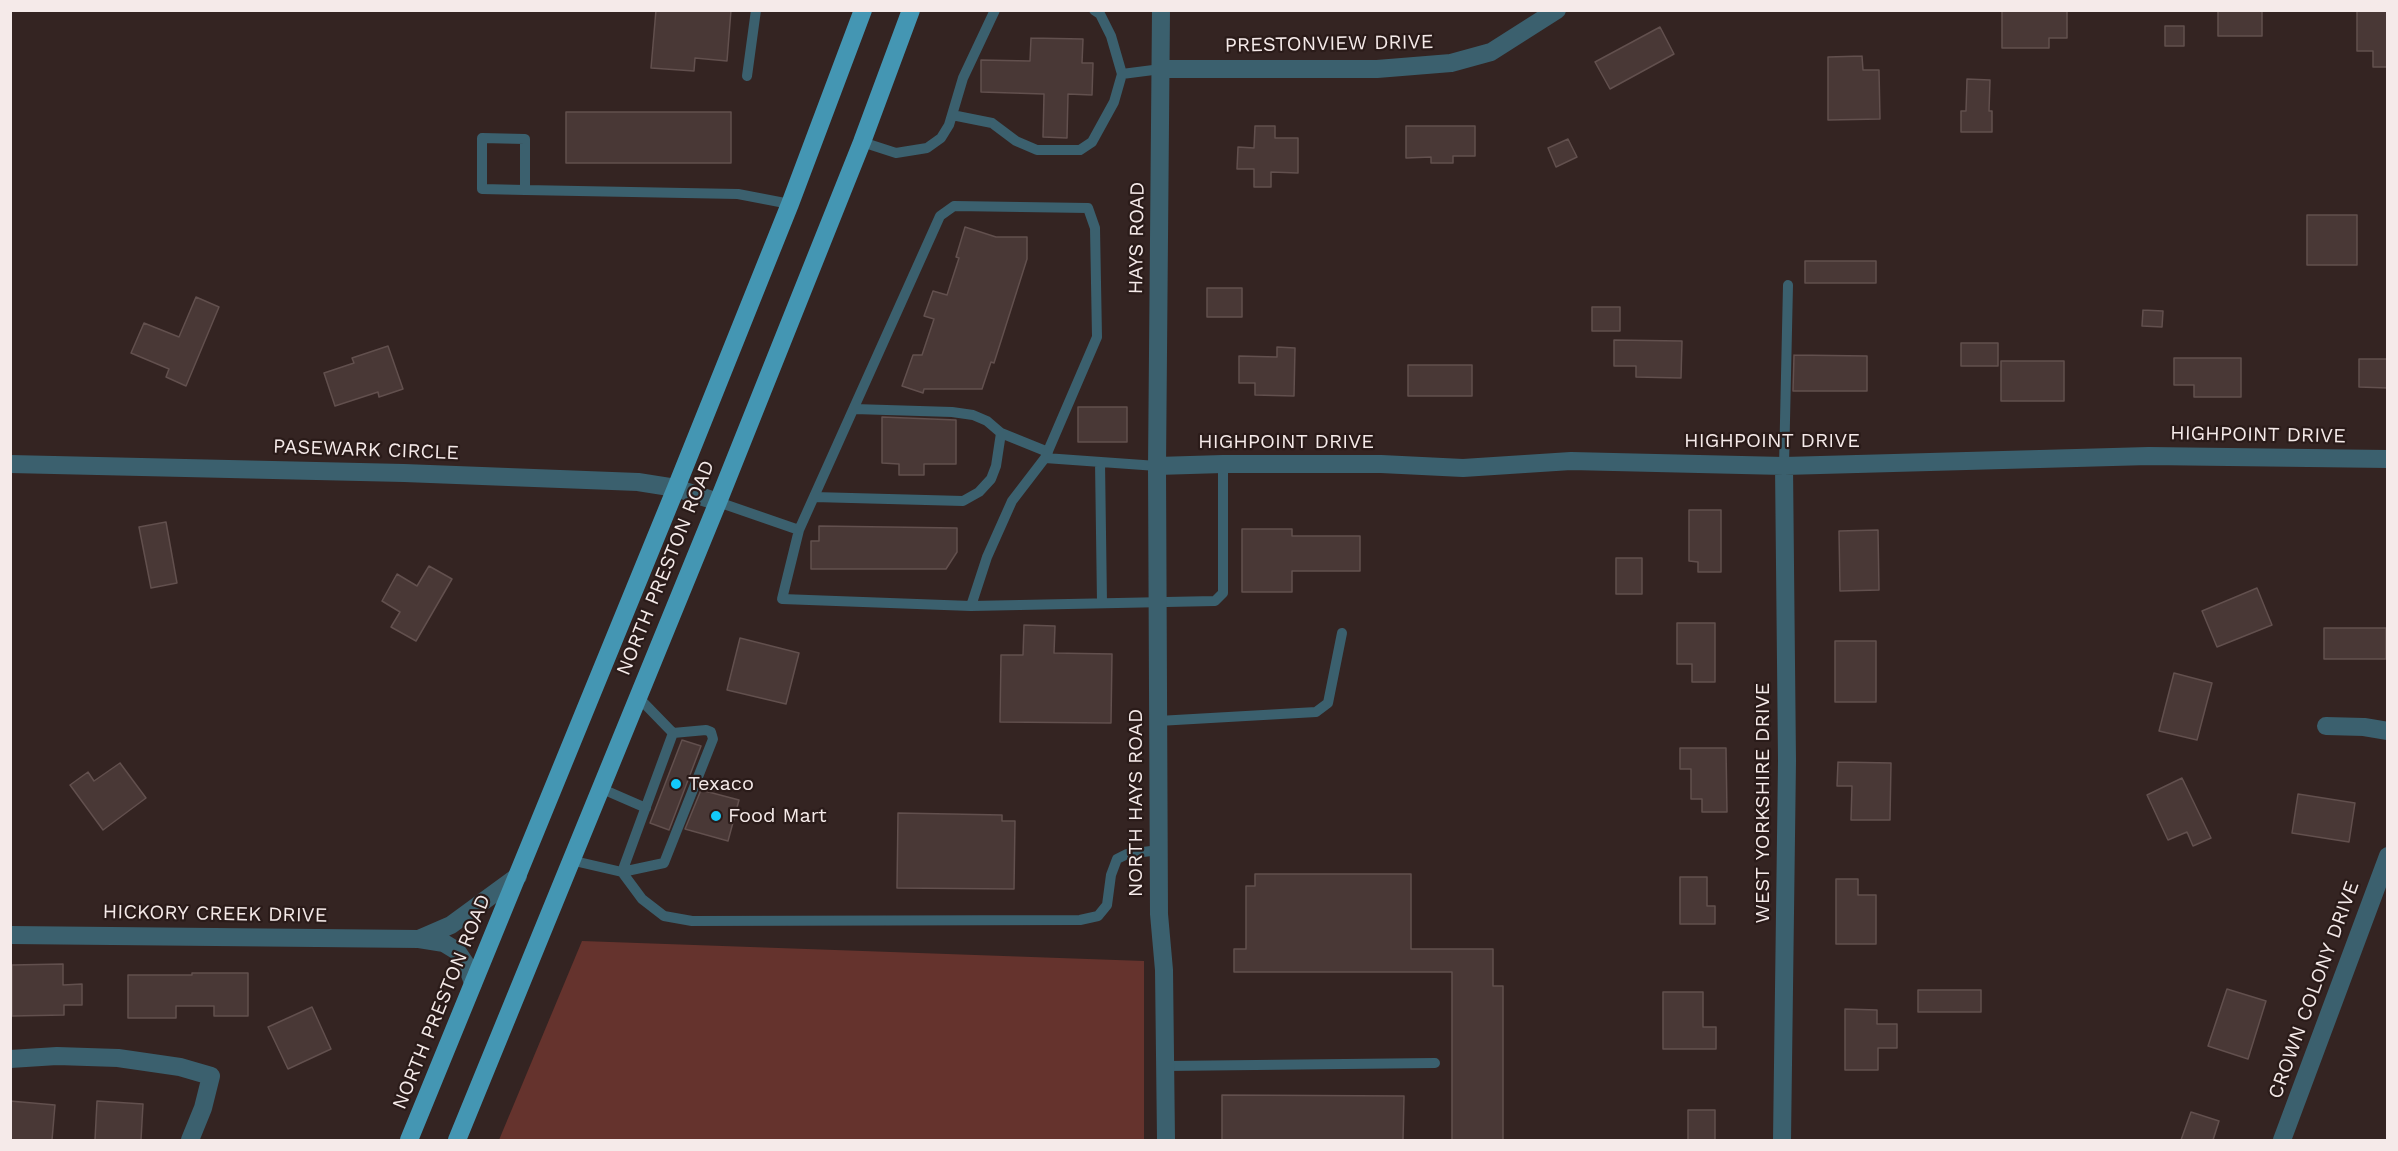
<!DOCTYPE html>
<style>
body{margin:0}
#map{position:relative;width:2398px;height:1151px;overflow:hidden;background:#342422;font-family:"Work Sans",sans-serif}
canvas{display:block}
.frame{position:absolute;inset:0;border:12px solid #f5eae9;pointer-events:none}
</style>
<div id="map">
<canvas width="2398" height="1151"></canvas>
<div class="frame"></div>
</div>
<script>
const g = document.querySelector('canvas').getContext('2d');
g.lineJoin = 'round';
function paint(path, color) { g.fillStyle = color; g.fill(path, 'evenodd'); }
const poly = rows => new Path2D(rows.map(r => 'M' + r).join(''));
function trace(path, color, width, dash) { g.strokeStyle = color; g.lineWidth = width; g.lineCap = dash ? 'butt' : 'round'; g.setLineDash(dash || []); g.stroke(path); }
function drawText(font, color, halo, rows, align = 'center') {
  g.font = font + ' "Work Sans",sans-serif'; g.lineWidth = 4.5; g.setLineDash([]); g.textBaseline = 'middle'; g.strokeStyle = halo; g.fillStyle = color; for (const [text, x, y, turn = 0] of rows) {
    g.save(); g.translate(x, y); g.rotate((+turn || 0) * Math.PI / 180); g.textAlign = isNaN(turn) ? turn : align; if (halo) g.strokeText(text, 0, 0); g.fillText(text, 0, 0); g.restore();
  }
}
const green = poly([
 [582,941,1144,961,1144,1140,499,1140]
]);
const building = poly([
 [656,10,731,10,727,61,695,58,694,71,651,68,656,10],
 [2002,10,2067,10,2067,38,2049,38,2049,48,2002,48,2002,10],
 [2218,10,2262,10,2262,36,2218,36,2218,10],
 [2357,10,2388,10,2388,67,2373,67,2373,51,2357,51,2357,10],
 [2165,26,2184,26,2184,46,2165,46,2165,26],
 [1660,27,1674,54,1610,89,1595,62,1660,27],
 [1031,38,1083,39,1082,63,1093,63,1092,95,1068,94,1067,138,1043,137,1044,94,981,92,981,60,1030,61,1031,38],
 [1862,56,1863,70,1879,70,1880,119,1828,120,1828,57,1862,56],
 [1967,79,1990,80,1989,111,1992,111,1992,132,1961,132,1961,111,1966,111,1967,79],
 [566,112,731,112,731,163,566,163,566,112],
 [1255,126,1275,126,1275,138,1298,138,1298,173,1271,172,1271,187,1254,187,1254,169,1237,169,1238,147,1254,148,1255,126],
 [1406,126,1475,126,1475,156,1453,156,1453,163,1431,163,1431,157,1406,158,1406,126],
 [1568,139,1577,157,1556,167,1548,148,1568,139],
 [2307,215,2357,215,2357,265,2307,265,2307,215],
 [965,227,996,237,1027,237,1027,259,994,363,991,362,982,389,924,389,923,393,902,386,913,355,922,355,934,319,924,316,933,291,947,295,959,258,956,257,965,227],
 [1805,261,1876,261,1876,283,1805,283,1805,261],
 [1207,288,1242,288,1242,317,1207,317,1207,288],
 [196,297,219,307,186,386,166,377,169,369,131,353,144,323,179,337,196,297],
 [1592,307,1620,307,1620,331,1592,331,1592,307],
 [2143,310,2163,311,2162,327,2142,326,2143,310],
 [1614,340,1682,341,1681,378,1636,377,1636,366,1614,366,1614,340],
 [1961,343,1998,343,1998,366,1961,366,1961,343],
 [388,346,403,389,379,397,378,392,335,406,324,373,354,363,352,358,388,346],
 [1277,347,1295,348,1294,396,1255,395,1255,383,1239,383,1239,356,1277,357,1277,347],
 [1794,355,1867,356,1867,391,1793,391,1794,355],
 [2174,358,2241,358,2241,397,2194,397,2194,385,2174,385,2174,358],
 [2359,359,2388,359,2388,388,2359,387,2359,359],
 [2001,361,2064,361,2064,401,2001,401,2001,361],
 [1408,365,1472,365,1472,396,1408,396,1408,365],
 [1078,407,1127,407,1127,442,1078,442,1078,407],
 [882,417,956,420,956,464,924,464,924,475,899,475,899,464,882,463,882,417],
 [1689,510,1721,510,1721,572,1698,572,1698,562,1689,561,1689,510],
 [166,522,177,583,151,588,139,527,166,522],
 [819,526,957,528,957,552,946,569,811,569,811,541,819,541,819,526],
 [1242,529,1292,529,1292,536,1360,536,1360,571,1292,571,1292,592,1242,592,1242,529],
 [1878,530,1879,590,1840,591,1839,531,1878,530],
 [1616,558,1642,558,1642,594,1616,594,1616,558],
 [429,566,452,579,416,641,391,627,400,612,382,601,397,574,417,586,429,566],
 [2257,588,2272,625,2217,647,2202,611,2257,588],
 [1677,623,1715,623,1715,682,1692,682,1692,664,1677,664,1677,623],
 [1024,625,1055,626,1054,653,1112,654,1111,723,1000,722,1001,655,1023,655,1024,625],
 [2324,628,2386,628,2386,659,2324,659,2324,628],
 [740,638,799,653,786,704,727,690,740,638],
 [1835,641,1876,641,1876,702,1835,702,1835,641],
 [2174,673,2212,683,2197,740,2159,731,2174,673],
 [682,740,701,746,669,830,650,823,682,740],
 [1680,748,1726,748,1727,812,1702,812,1702,799,1691,799,1691,769,1680,769,1680,748],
 [1838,762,1891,763,1890,820,1851,820,1852,786,1837,786,1838,762],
 [120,763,146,798,103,830,70,785,88,772,94,781,120,763],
 [2182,778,2211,838,2193,846,2187,832,2168,840,2147,795,2182,778],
 [701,790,739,800,728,841,685,829,701,790],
 [2298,794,2355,803,2349,842,2292,833,2298,794],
 [898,813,1002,815,1002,821,1015,821,1014,889,897,888,898,813],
 [1255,874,1411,874,1411,949,1493,949,1493,986,1503,986,1503,1140,1452,1140,1452,972,1234,972,1234,949,1246,949,1246,886,1255,886,1255,874],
 [1680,877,1707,877,1707,906,1715,906,1715,924,1680,924,1680,877],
 [1836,879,1858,879,1858,895,1876,895,1876,944,1836,944,1836,879],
 [63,964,63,985,82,984,82,1005,64,1005,64,1015,12,1016,12,965,63,964],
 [192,973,248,973,248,1016,214,1016,214,1006,176,1006,176,1018,128,1018,128,975,192,975,192,973],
 [2227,989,2266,1001,2248,1059,2208,1046,2227,989],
 [1918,990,1981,990,1981,1012,1918,1012,1918,990],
 [1663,992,1703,992,1703,1027,1716,1027,1716,1049,1663,1049,1663,992],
 [312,1007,331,1049,288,1069,268,1027,312,1007],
 [1845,1009,1877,1010,1877,1024,1897,1024,1897,1048,1878,1048,1878,1070,1845,1070,1845,1009],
 [1222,1095,1404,1096,1403,1140,1222,1140,1222,1095],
 [10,1101,55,1105,52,1140,10,1140,10,1101],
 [97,1101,143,1104,141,1140,95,1140,97,1101],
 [1688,1110,1715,1110,1715,1140,1688,1140,1688,1110],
 [2191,1112,2219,1121,2213,1140,2181,1140,2191,1112]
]);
const service = poly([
 [1122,74,1161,69],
 [747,76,756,10],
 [952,115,992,123,1016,141,1037,150,1080,150,1092,142,1114,102,1122,74,1111,36,1100,14,1094,10],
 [862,142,896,153,927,148,941,138,949,125,963,78,995,10],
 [525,190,525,139,482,138,482,189,525,190,738,194,790,204],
 [854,409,952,412,973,415,987,421,1001,433],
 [1100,462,1102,603],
 [1784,466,1788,285],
 [814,497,963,501,979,492,991,479,996,466,1001,433,1048,452],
 [718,502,799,530,940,216,954,206,1088,208,1095,228,1097,337,1045,458,1157,466],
 [799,530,782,599,971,606,987,557,1012,501,1045,458],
 [971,606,1215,601,1223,593,1223,464],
 [1158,721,1316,712,1328,703,1342,633],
 [673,733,706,730,711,732,713,739,664,863,622,872,642,899,664,916,692,921,1080,920,1098,916,1107,905,1111,875,1117,859,1127,854,1159,850],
 [600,788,646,808],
 [570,860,622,872,673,733,638,697],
 [1165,1066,1435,1063]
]);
const minor = poly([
 [1161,10,1157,466,1159,914,1164,970,1166,1140],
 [1161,69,1377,69,1451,63,1491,52,1557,10],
 [10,464,404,473,638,482,676,488,718,502],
 [1157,466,1223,464,1381,464,1463,468,1571,461,1784,466,2149,456,2388,459],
 [2326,726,2364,727,2388,731],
 [10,935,419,939,444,943,457,951,467,966,473,983],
 [421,938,451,925,518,876],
 [10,1059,57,1056,118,1058,180,1067,211,1076,203,1108,190,1140],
 [1782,1140,1787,761,1784,466],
 [2282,1140,2388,856]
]);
const primary = poly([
 [409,1140,676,488,790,204,863,10],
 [457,1140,718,502,862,142,911,10]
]);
const markers = [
 [676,784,6,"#12cafb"],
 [716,816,6,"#12cafb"]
];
const streetNames = [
 ["PRESTONVIEW DRIVE",1329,44,-1],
 ["HAYS ROAD",1137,238,-89],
 ["HIGHPOINT DRIVE",2258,435,1],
 ["HIGHPOINT DRIVE",1772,441],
 ["HIGHPOINT DRIVE",1286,442],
 ["PASEWARK CIRCLE",366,450,2],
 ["NORTH PRESTON ROAD",666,568,-68],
 ["NORTH HAYS ROAD",1136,803,-90],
 ["WEST YORKSHIRE DRIVE",1763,803,-90],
 ["HICKORY CREEK DRIVE",215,914,1],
 ["CROWN COLONY DRIVE",2314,990,-70],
 ["NORTH PRESTON ROAD",442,1002,-68]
];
const poiNames = [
 ["Texaco",688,784],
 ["Food Mart",728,816]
];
paint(green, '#65332d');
paint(building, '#493836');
trace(building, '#62504e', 1.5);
trace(service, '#3b606e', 10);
trace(minor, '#3b606e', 18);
trace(primary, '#4496b3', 18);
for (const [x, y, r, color] of markers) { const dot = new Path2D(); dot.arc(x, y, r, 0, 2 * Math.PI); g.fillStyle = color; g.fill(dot); trace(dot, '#2a1b19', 2); }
drawText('20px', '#f5eae9', '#2a1b19', streetNames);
drawText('20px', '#f5eae9', '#2a1b19', poiNames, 'left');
</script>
